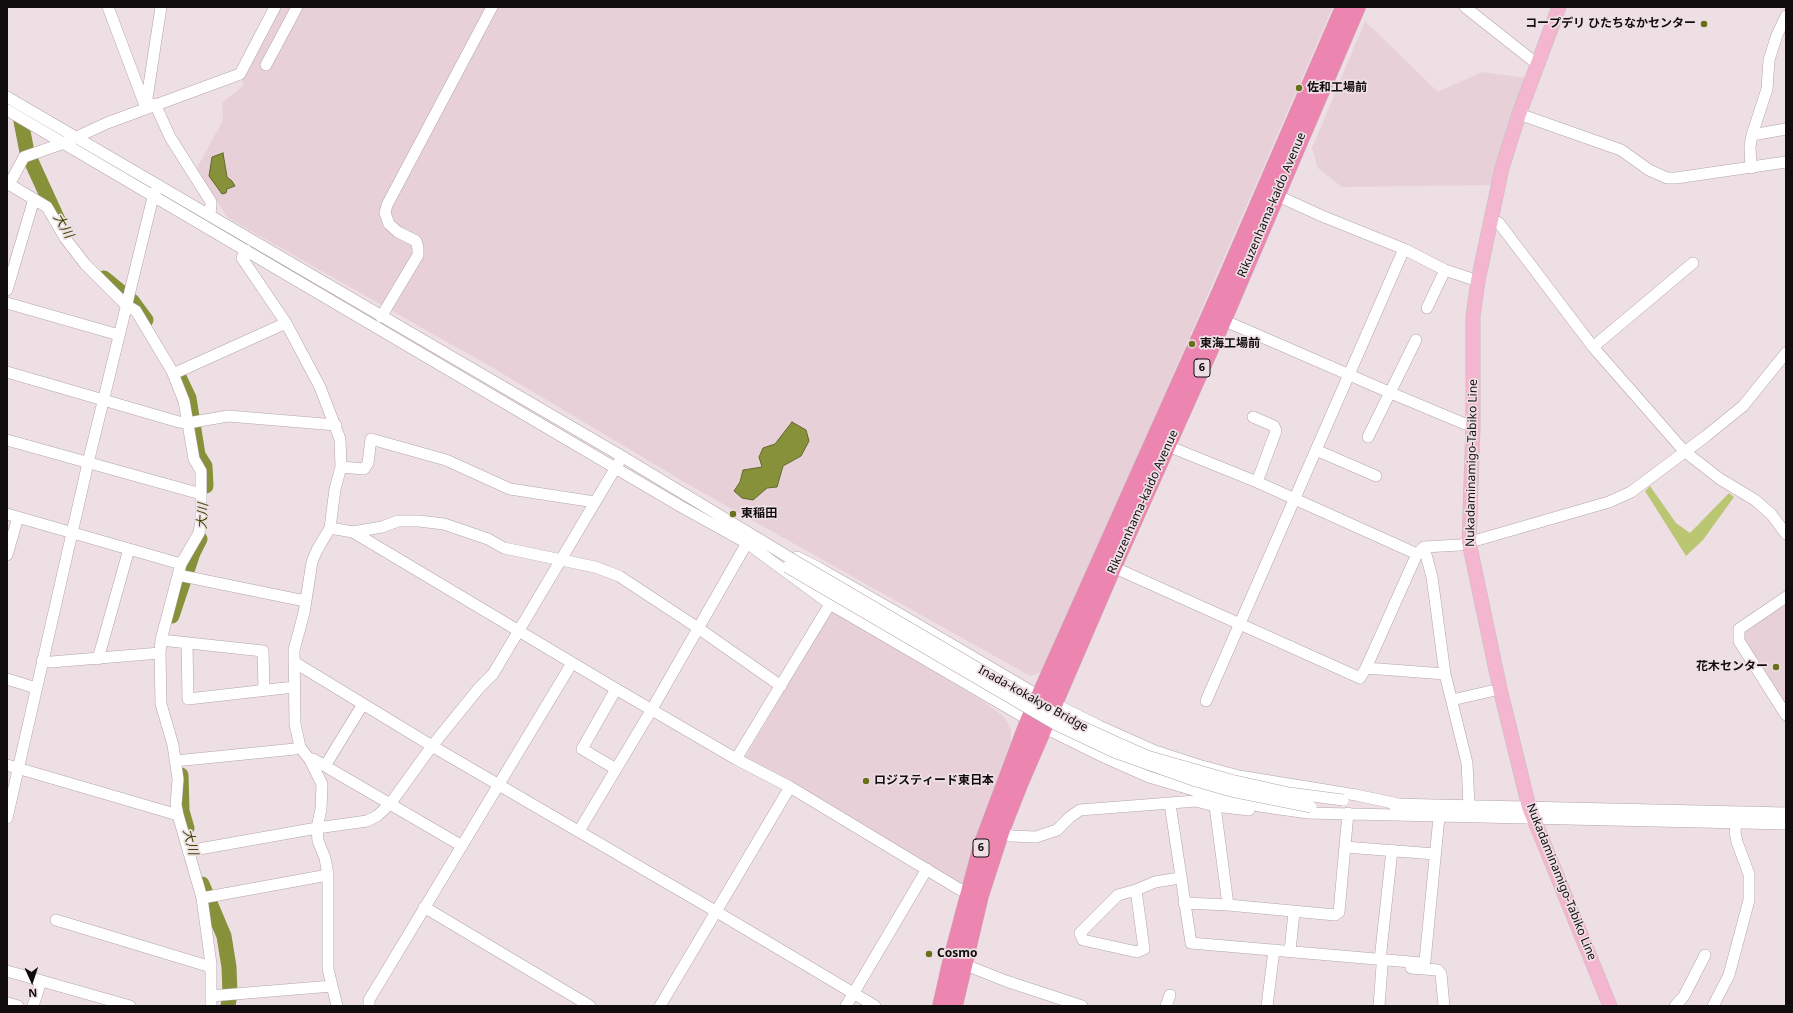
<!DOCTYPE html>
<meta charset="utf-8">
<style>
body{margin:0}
#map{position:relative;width:1793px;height:1013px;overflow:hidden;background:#eedfe4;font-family:"Noto Sans",sans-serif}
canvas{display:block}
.frame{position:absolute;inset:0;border:8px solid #110d0e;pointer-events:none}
.north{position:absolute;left:12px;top:961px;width:40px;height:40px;-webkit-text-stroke:3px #eedfe4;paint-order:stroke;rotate:177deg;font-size:11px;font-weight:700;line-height:16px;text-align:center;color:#110d0e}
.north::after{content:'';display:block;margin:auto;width:14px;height:18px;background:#110d0e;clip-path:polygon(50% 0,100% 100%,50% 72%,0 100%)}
</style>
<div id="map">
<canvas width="1793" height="1013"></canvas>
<div class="frame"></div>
<div class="north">N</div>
</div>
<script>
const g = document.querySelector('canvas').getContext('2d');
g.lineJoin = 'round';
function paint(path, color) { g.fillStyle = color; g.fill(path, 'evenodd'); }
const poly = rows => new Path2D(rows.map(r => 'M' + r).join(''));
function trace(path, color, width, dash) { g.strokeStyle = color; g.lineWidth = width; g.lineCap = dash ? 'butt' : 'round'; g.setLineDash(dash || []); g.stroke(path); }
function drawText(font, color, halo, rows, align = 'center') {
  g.font = font + ' "Noto Sans","Noto Sans JP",sans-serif'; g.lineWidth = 3.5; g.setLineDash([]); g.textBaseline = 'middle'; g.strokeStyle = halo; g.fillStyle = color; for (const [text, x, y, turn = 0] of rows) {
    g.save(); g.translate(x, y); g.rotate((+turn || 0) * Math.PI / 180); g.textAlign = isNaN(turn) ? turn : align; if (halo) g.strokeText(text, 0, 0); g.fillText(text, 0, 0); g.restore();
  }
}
const built = poly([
 [279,7,1333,7,1044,671,1030,676,691,486,493,368,228,218,196,170,223,120,222,103,244,85,241,79],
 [1365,21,1438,92,1482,72,1527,78,1493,185,1342,187,1318,168,1312,148],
 [1786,602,1786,707,1741,635],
 [831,610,983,701,1005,718,1011,729,1011,742,991,796,963,887,745,758]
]);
const green = poly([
 [1650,486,1676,523,1690,533,1729,493,1734,497,1703,540,1686,556,1645,491]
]);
const water = poly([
 [223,153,227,177,232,181,235,186,227,189,226,193,222,194,209,176,212,157,223,153],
 [792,422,806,430,809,441,801,456,783,466,777,487,767,488,753,500,742,498,734,491,740,482,743,470,762,467,759,457,763,448,775,444,792,422]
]);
const river = poly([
 [15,107,20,116,27,152,59,222],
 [104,278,132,301,146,320],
 [178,375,189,398,198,455,205,466,206,486],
 [172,616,193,553,200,539],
 [181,775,182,811,187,828],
 [202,884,224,936,229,967,230,994,228,1006]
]);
const minor = poly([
 [108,7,146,108],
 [1465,7,1537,64],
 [266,65,297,7],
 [7,97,623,457,790,558],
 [155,104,170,137,211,202,210,216],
 [146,105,161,7],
 [7,110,680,506,752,546],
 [1519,114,1621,150,1649,170,1667,178,1676,178,1786,162],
 [1752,135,1786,129],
 [1751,168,1750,147,1752,135,1767,89,1769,60,1777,35,1786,16],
 [7,183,47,207,65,238,85,264,126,305,136,311,172,371,184,401,194,459,201,471,201,521,199,533,181,564,161,640,160,653,161,704,173,745,178,779,176,805,178,815,202,898,211,964,211,1006],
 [9,185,24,157,64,143,107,123,240,74,275,7],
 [1276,195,1322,216,1404,249,1445,270,1478,281],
 [1490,219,1499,223,1593,347,1684,451,1720,479,1755,500,1771,514,1786,534],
 [246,250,242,258,286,323,320,387,340,439,341,467,335,489,330,528,317,550,312,562,304,613,294,650,295,724,300,747,310,760,322,784,321,809,317,828,318,841,325,858,328,875,328,969,337,1006],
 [7,290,34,199],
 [7,303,119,335],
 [1427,308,1445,270],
 [381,317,418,255,418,248,416,241,398,232,389,224,385,213,387,205,492,7],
 [1223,320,1391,393,1465,424,1473,426],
 [1593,347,1693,263],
 [7,372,179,422,188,423,228,416,336,425],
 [173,374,286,323],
 [1253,417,1274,426,1276,431,1257,482],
 [1368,437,1416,340],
 [7,440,201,494],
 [1168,446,1257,482,1417,554,1424,547,1460,545,1609,502,1631,492,1706,436,1743,406,1786,353],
 [1316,450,1376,476],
 [341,467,364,469,368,463,371,439,446,460,510,489,595,502],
 [7,514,181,564],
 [330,528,353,532,616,689,736,759,790,787,959,889,975,895],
 [353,532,382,527,398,521,419,521,444,524,488,539,504,548,595,567,619,576,698,628,781,686],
 [747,543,830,604,1029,720,1104,757,1149,777,1197,791,1259,806,1308,813,1786,824],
 [1424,547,1432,577,1445,674,1467,763,1469,806],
 [1417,554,1366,668,1445,674],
 [7,555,18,517],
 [797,557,819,568,903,616,1039,696,1099,726,1155,751,1198,765,1239,776,1356,795,1398,804],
 [1113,567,1360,678,1366,668],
 [178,575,305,601],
 [1786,597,1739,629,1739,641,1786,715],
 [161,640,263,651,264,689],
 [187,643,188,699,294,687],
 [98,659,129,549],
 [42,661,51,662,160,653],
 [294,662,432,746,717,912,875,1006],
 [7,679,36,688],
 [1452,700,1500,689],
 [1206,701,1404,249],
 [736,759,830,604],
 [310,760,313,759,462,846],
 [175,761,295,749,300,747],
 [7,765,178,815],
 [325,766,363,704],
 [616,769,582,749,616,689],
 [1170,804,1191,943,1422,963,1425,961,1439,817],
 [1392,804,1786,813],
 [1215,806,1228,905,1335,915,1339,912,1348,813],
 [7,818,88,463,153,197,156,191],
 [579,831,652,709,747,543],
 [1001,831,1011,836,1036,837,1057,830,1070,817,1080,810,1196,801,1215,806,1249,810],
 [1345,847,1435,854],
 [188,851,317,828,367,821,377,816,390,804,432,746,479,688,493,674,619,462],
 [1136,890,1118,895,1080,933,1083,940,1137,952,1144,949,1136,890,1155,882,1180,878],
 [202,898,328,875],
 [1184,903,1228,905],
 [424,907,590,1006],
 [56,920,211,967],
 [1290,951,1294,912],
 [1380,960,1392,850],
 [963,964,1006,981,1082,1006],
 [1411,968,1438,970,1441,974,1444,1006],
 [7,971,130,1006],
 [211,996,332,986],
 [8,1006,8,1003,18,1006],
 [33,1006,41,981],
 [369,1006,369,1000,572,663],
 [660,1006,790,787],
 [846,1006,927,869],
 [1166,1006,1170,995],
 [1267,1006,1274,950],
 [1379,1006,1382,966],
 [1675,1006,1684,996,1705,955],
 [1713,1006,1729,975,1749,900,1749,874,1737,842,1735,832,1736,823]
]);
const major = poly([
 [1559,7,1519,114,1502,168,1478,281,1473,316,1473,426,1469,542,1500,689,1529,807,1610,1006]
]);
const highway = poly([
 [941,1006,951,962,982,845,1029,720,1220,293,1344,7],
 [954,1006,980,896,1001,831,1019,785,1113,567,1223,320,1357,7]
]);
const minorBridge = poly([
 [790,558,1061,717,1111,740,1147,756,1231,780,1289,793,1343,800],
 [787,567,1057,725,1114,752,1196,781,1231,791,1311,807]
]);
const markers = [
 [1704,24,4,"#677119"],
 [1299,88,4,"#677119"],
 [1192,344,4,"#677119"],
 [733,514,4,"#677119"],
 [1776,667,4,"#677119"],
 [866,781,4,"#677119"],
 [929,954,4,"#677119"]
];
const shields = [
 [1202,368,16],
 [981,848,16]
];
const shieldNames = [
 ["6",1202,368],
 ["6",981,848]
];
const poiNames = [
 ["コープデリ ひたちなかセンター",1696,24,"right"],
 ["佐和工場前",1307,88],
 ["東海工場前",1200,344],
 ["東稲田",741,514],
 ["花木センター",1768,667,"right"],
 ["ロジスティード東日本",874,781],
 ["Cosmo",937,954]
];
const streetNames = [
 ["Rikuzenhama-kaido Avenue",1272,205,-67],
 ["Nukadaminamigo-Tabiko Line",1472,463,-89],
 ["Rikuzenhama-kaido Avenue",1143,502,-66],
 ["Inada-kokakyo Bridge",1033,699,29],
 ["Nukadaminamigo-Tabiko Line",1561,882,68]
];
const waterNames = [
 ["大川",63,226,59],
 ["大川",203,516,-87],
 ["大川",190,842,76]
];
paint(built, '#e7d0d8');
paint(green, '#bac672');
paint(water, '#869139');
trace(water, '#63692c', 1);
trace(river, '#869139', 15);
trace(minor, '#b2a5a9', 12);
trace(major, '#c1c0c0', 15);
trace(highway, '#c1c0c0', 18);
trace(minor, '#fff', 11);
trace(major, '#f4b6cf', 14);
trace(highway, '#ec85af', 17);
trace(minorBridge, '#b2a5a9', 12, []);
trace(minorBridge, '#fff', 11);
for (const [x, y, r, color] of markers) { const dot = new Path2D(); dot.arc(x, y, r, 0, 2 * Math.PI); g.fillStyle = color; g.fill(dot); trace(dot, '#eedfe4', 1.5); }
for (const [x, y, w] of shields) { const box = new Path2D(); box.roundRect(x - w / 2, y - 9, w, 18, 3); g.fillStyle = '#eedfe4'; g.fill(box); trace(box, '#110d0e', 1); }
drawText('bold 11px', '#110d0e', null, shieldNames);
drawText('bold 12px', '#110d0e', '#eedfe4', poiNames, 'left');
drawText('12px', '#110d0e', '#eedfe4', streetNames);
drawText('italic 13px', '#404701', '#eedfe4', waterNames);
</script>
